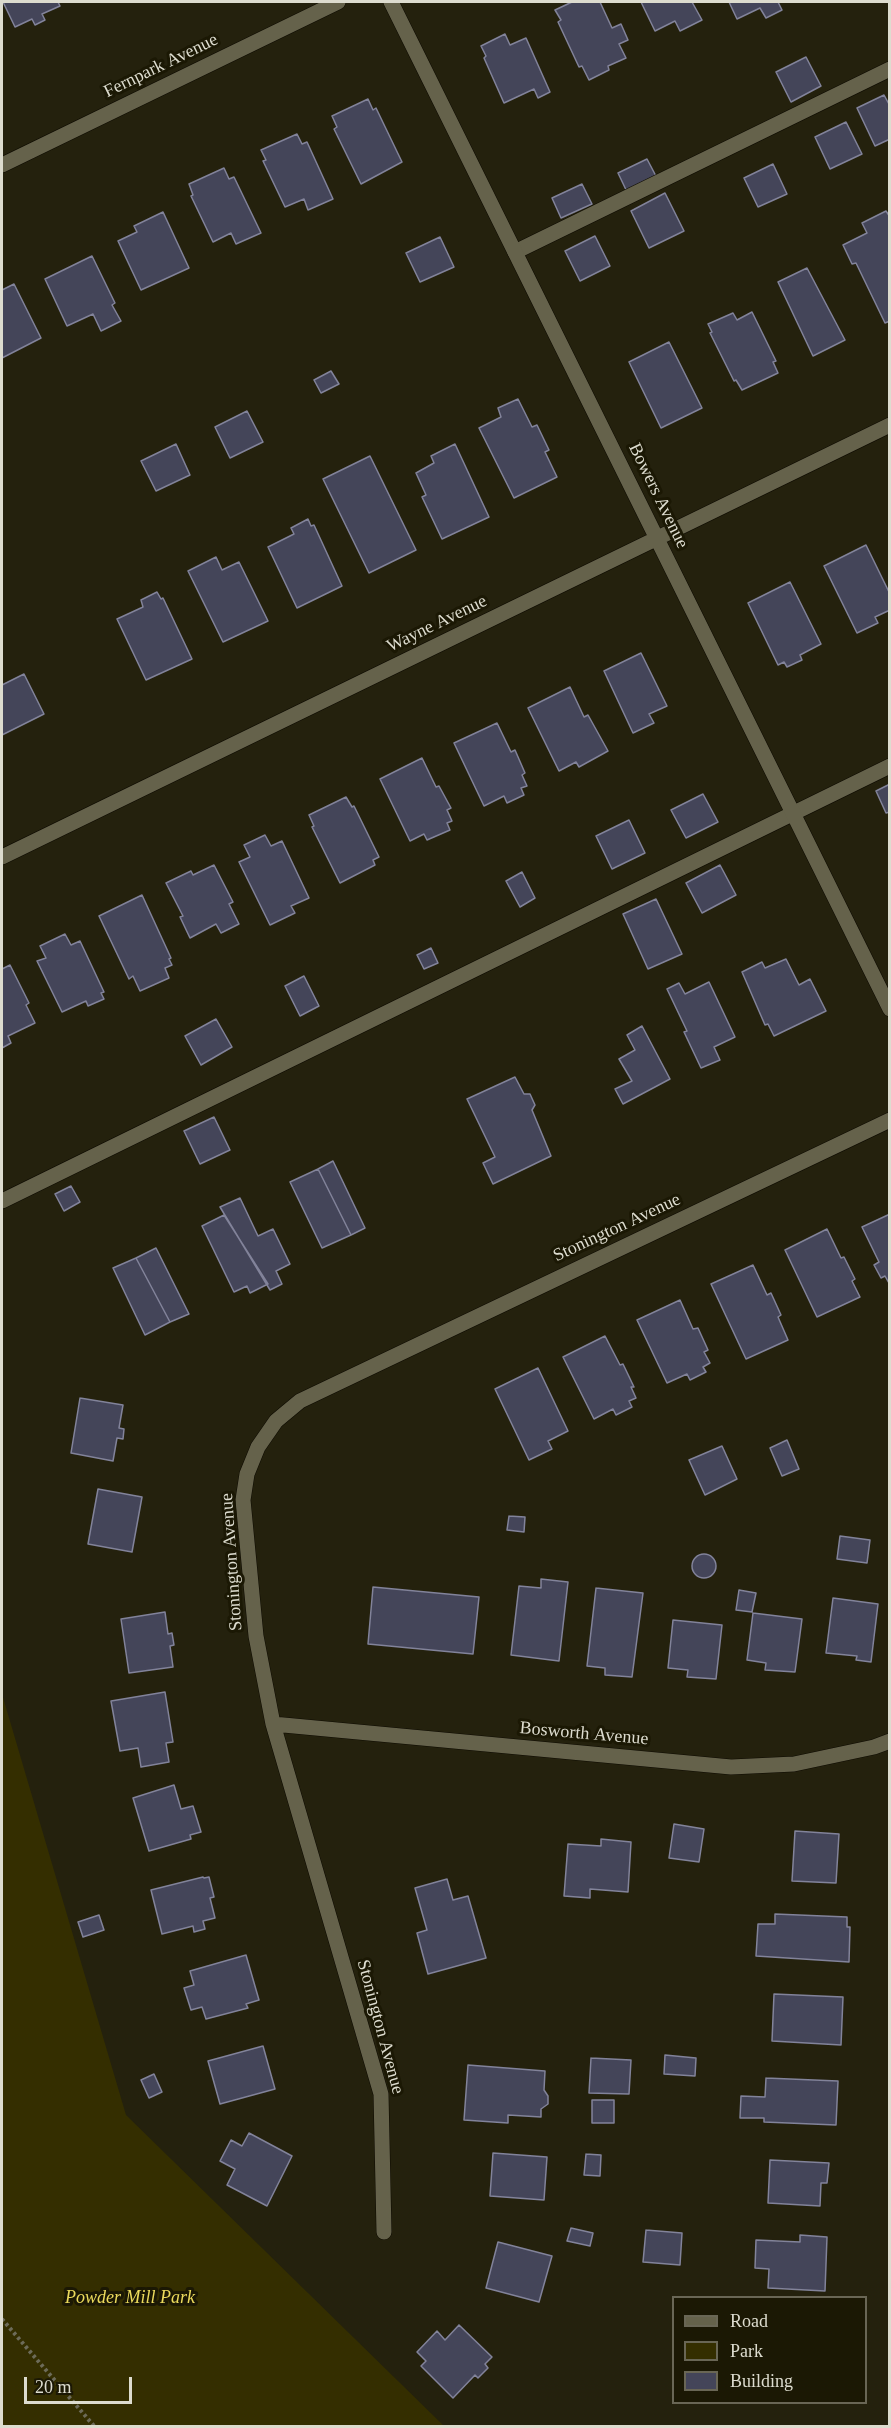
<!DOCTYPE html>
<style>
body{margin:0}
#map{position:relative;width:891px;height:2428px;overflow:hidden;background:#24210d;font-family:Georgia,serif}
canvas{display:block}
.frame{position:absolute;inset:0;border:3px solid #dddccf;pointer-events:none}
.legend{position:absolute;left:672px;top:2296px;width:195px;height:108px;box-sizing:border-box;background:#1b1804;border:2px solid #696655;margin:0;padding:8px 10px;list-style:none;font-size:18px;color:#dddccf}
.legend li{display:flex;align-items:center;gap:12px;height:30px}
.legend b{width:30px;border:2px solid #696655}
.scale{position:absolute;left:24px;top:2377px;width:108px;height:27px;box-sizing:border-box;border:3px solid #dddccf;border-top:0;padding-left:8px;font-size:18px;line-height:21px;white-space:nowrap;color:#dddccf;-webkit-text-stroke:4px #1b1804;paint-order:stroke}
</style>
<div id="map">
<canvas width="891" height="2428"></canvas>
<div class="frame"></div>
<ul class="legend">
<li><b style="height:8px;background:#65624b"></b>Road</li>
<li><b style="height:16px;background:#342e00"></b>Park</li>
<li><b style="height:16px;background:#444559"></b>Building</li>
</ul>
<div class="scale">20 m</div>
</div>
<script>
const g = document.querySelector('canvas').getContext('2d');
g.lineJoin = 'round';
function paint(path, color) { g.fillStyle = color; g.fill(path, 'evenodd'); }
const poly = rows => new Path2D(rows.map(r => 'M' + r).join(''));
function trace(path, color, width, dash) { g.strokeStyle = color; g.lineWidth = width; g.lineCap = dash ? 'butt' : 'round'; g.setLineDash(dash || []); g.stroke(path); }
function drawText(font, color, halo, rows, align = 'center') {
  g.font = font + ' Georgia,serif'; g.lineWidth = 6; g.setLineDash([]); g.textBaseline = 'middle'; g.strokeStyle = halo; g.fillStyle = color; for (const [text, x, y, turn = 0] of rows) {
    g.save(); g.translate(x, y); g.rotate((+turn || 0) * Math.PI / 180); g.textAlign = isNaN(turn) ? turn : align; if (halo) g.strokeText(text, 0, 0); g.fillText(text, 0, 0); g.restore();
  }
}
const green = poly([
 [2,1694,126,2115,444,2426,2,2426]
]);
const building = poly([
 [3,2,58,2,60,6,42,14,45,20,35,25,32,19,15,27,3,2],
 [572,2,600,2,612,28,621,24,628,40,619,44,626,58,608,66,609,70,589,80,582,66,579,67,558,22,561,20,555,10,572,2],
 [641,2,692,2,702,20,680,31,675,21,655,31,641,2],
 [729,2,778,2,782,10,766,18,760,8,737,19,729,2],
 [505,34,510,45,526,38,550,92,538,98,534,89,504,103,484,58,486,56,481,46,505,34],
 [806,57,821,86,791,102,776,72,806,57],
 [884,95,890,106,890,139,875,146,857,108,884,95],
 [368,99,373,110,376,108,402,162,361,184,334,129,337,127,332,116,368,99],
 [846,122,862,154,830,169,815,137,846,122],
 [297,134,302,144,307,142,333,199,308,210,304,199,285,207,263,161,266,160,261,150,297,134],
 [647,159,657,178,628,194,618,173,647,159],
 [773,164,787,194,758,207,744,178,773,164],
 [224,168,229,179,234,177,261,233,236,244,231,233,213,242,191,196,193,195,189,184,224,168],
 [582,184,592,204,561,218,552,198,582,184],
 [665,193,684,231,649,248,631,211,665,193],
 [886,211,890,217,890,321,885,323,856,263,852,264,843,245,867,233,862,223,886,211],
 [163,212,189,268,141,290,118,241,137,232,134,226,163,212],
 [595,236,610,266,580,281,565,251,595,236],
 [440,237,454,267,420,282,406,253,440,237],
 [92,256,115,303,112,305,121,321,101,331,93,314,67,326,45,279,92,256],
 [807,268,845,340,813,356,778,282,807,268],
 [14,284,41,338,2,358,2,290,14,284],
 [752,312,776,361,773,362,778,373,742,390,736,380,734,381,710,333,712,332,708,324,733,313,737,320,752,312],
 [669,342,702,408,661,428,629,362,669,342],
 [331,371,339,384,321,393,314,380,331,371],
 [518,399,532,427,537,425,549,450,545,452,557,477,514,498,479,428,501,417,498,408,518,399],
 [247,411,263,442,230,458,215,427,247,411],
 [176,444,190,475,156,491,141,461,176,444],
 [455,444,489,517,442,539,422,497,426,495,416,473,434,463,431,456,455,444],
 [370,456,416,550,369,573,323,479,370,456],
 [308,519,311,526,314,525,342,586,297,608,268,547,294,534,291,528,308,519],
 [866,545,890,594,890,610,875,617,878,623,857,633,824,566,866,545],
 [216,557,222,570,239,562,268,621,223,642,188,571,216,557],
 [790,582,821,644,800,655,802,660,787,667,784,662,778,665,748,603,790,582],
 [157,592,161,599,163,598,192,659,146,680,117,619,143,607,141,600,157,592],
 [641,653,667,706,649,714,654,723,633,733,604,671,641,653],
 [24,674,44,714,2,735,2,685,24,674],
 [570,687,584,717,588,715,608,751,579,767,576,762,559,771,528,708,570,687],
 [497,723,511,752,515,750,525,773,522,775,527,786,521,788,524,795,507,803,504,796,484,806,454,743,497,723],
 [422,758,436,787,439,786,451,808,447,810,452,821,447,823,450,830,427,840,424,834,410,841,380,779,422,758],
 [890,784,890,812,886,813,876,791,890,784],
 [703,794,718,822,686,838,671,810,703,794],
 [346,797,352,807,354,806,379,857,373,860,375,865,340,883,312,827,314,826,309,815,346,797],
 [629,820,645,853,612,869,596,836,629,820],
 [265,835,271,846,282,841,309,898,291,906,295,913,270,925,239,862,250,857,244,845,265,835],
 [214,865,233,902,229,904,239,924,221,933,216,924,190,938,180,917,183,916,166,883,191,871,193,875,214,865],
 [720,865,736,895,702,913,686,883,720,865],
 [522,872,535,898,520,907,506,881,522,872],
 [142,895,171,958,169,959,172,965,165,968,169,978,140,991,133,976,129,979,99,916,142,895],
 [656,899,682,954,648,969,623,914,656,899],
 [65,934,71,945,80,941,104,992,101,993,104,999,88,1006,86,1001,62,1012,37,961,46,958,40,946,65,934],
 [431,948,438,963,424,969,417,955,431,948],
 [786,959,799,985,810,979,826,1011,774,1036,768,1024,765,1025,742,972,762,962,765,968,786,959],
 [10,965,29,1003,26,1005,35,1023,8,1036,11,1043,2,1048,2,969,10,965],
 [304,976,319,1006,300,1016,285,986,304,976],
 [709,982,735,1037,714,1047,720,1060,701,1068,684,1032,687,1031,667,989,679,983,685,994,709,982],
 [216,1019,232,1047,201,1065,185,1036,216,1019],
 [642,1026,670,1079,623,1104,615,1089,632,1081,619,1059,635,1050,627,1035,642,1026],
 [515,1077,524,1094,530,1094,535,1105,532,1110,551,1156,493,1184,483,1163,495,1157,467,1099,515,1077],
 [214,1117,230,1150,200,1164,184,1131,214,1117],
 [333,1161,365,1228,351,1235,318,1169,333,1161],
 [318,1169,351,1235,322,1248,290,1182,318,1169],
 [71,1186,80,1202,64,1211,55,1194,71,1186],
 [240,1198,258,1236,273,1229,290,1264,276,1271,282,1284,270,1290,220,1207,240,1198],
 [890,1214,890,1285,885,1276,881,1278,874,1265,879,1262,862,1227,890,1214],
 [224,1215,268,1284,250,1293,247,1286,234,1292,202,1226,224,1215],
 [827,1229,841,1258,844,1257,855,1279,852,1281,860,1297,817,1317,785,1250,827,1229],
 [156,1248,189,1314,170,1322,136,1258,156,1248],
 [136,1258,170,1322,145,1335,113,1268,136,1258],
 [753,1265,767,1295,771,1293,781,1315,778,1317,788,1340,746,1359,711,1284,753,1265],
 [680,1300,693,1329,698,1328,708,1350,704,1352,710,1363,703,1367,706,1372,690,1380,687,1374,667,1383,637,1320,680,1300],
 [605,1336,620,1365,623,1364,634,1387,631,1387,636,1398,629,1401,632,1407,616,1415,613,1409,594,1419,563,1357,605,1336],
 [538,1368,568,1431,548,1441,552,1449,529,1460,495,1389,538,1368],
 [80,1398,123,1405,119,1428,124,1429,123,1439,117,1438,113,1461,71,1453,80,1398],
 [787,1440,799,1469,782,1476,770,1448,787,1440],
 [722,1446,737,1479,705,1495,689,1460,722,1446],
 [98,1489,142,1497,132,1552,88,1544,98,1489],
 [509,1516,525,1517,524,1532,507,1530,509,1516],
 [840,1536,870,1540,867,1563,837,1559,840,1536],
 '692 1566a12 12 0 1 1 24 0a12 12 0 1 1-24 0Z',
 [541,1579,568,1582,559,1661,511,1655,519,1586,541,1588,541,1579],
 [373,1587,479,1597,473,1654,368,1644,373,1587],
 [596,1588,643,1593,632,1677,605,1675,605,1668,587,1666,596,1588],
 [739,1590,756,1593,752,1612,736,1610,739,1590],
 [833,1598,878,1604,871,1662,856,1660,857,1656,826,1653,833,1598],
 [165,1612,168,1634,172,1633,174,1645,170,1646,173,1667,129,1673,121,1619,165,1612],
 [753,1613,802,1619,795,1672,765,1670,766,1663,747,1660,753,1613],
 [673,1620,722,1625,716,1679,687,1677,688,1670,668,1668,673,1620],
 [165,1692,173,1742,166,1743,169,1762,141,1767,138,1748,120,1751,111,1701,165,1692],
 [174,1785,181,1809,193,1806,201,1832,190,1835,191,1839,149,1851,133,1798,174,1785],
 [674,1824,704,1829,699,1862,669,1858,674,1824],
 [795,1831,839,1834,836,1883,792,1881,795,1831],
 [601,1839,631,1842,628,1892,590,1889,590,1898,564,1896,568,1844,601,1846,601,1839],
 [203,1877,204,1878,209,1877,214,1897,210,1898,215,1918,203,1921,205,1929,194,1932,193,1926,162,1934,151,1890,203,1877],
 [447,1879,453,1900,468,1896,486,1958,428,1974,417,1933,427,1930,415,1888,447,1879],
 [775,1914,847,1917,847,1927,850,1927,849,1962,756,1956,758,1924,775,1924,775,1914],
 [99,1915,104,1930,83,1937,78,1922,99,1915],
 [246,1955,259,2000,246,2004,248,2008,206,2019,202,2007,191,2010,184,1988,194,1985,190,1971,246,1955],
 [774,1994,843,1997,841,2045,772,2041,774,1994],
 [263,2046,275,2089,220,2104,208,2061,263,2046],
 [665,2055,696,2058,695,2076,664,2074,665,2055],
 [591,2058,631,2060,629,2094,589,2093,591,2058],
 [468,2065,545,2071,544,2090,548,2096,548,2104,541,2109,541,2117,508,2115,508,2123,464,2120,468,2065],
 [154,2074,162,2092,149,2098,141,2080,154,2074],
 [766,2078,838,2081,836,2125,764,2122,764,2118,740,2118,741,2096,765,2097,766,2078],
 [592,2100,614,2100,614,2123,592,2123,592,2100],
 [249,2133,292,2156,267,2206,227,2185,235,2169,220,2161,231,2140,242,2146,249,2133],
 [493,2153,547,2157,544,2200,490,2196,493,2153],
 [586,2154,601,2155,600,2176,584,2175,586,2154],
 [770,2160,829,2163,827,2183,821,2183,820,2206,768,2203,770,2160],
 [571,2228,593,2233,590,2246,567,2241,571,2228],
 [646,2230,682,2233,680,2265,643,2262,646,2230],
 [800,2235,827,2237,825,2291,768,2288,769,2269,755,2268,756,2240,800,2242,800,2235],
 [498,2242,552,2256,539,2302,486,2288,498,2242],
 [459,2325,492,2357,485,2364,488,2368,478,2378,475,2375,453,2398,421,2366,426,2361,417,2352,437,2331,445,2340,459,2325]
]);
const path = poly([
 [2,2319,94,2426]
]);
const service = poly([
 [515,252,890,69],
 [2,1201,890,766]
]);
const minor = poly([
 [391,2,890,1009],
 [2,165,338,2],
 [2,857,890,425],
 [273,1724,731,1767,794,1764,874,1747,890,1741],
 [384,2232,381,2094,273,1724,256,1636,243,1500,247,1474,258,1447,276,1421,300,1401,890,1120]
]);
const streetNames = [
 ["Fernpark Avenue",161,66,-26],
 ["Bowers Avenue",658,496,64],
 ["Wayne Avenue",437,624,-26],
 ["Stonington Avenue",617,1228,-25],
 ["Stonington Avenue",232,1562,-94],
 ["Bosworth Avenue",584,1734,5],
 ["Stonington Avenue",380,2027,75]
];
const parkNames = [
 ["Powder Mill Park",130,2298]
];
paint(green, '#342e00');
paint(building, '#444559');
trace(building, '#82839a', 1.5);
trace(service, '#0e0b00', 16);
trace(minor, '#0e0b00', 16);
trace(path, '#6d6b59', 4, [3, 3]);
trace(service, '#65624b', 15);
trace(minor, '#65624b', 15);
drawText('18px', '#dddccf', '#1b1804', streetNames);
drawText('italic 18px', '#ebda5c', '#1b1804', parkNames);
</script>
